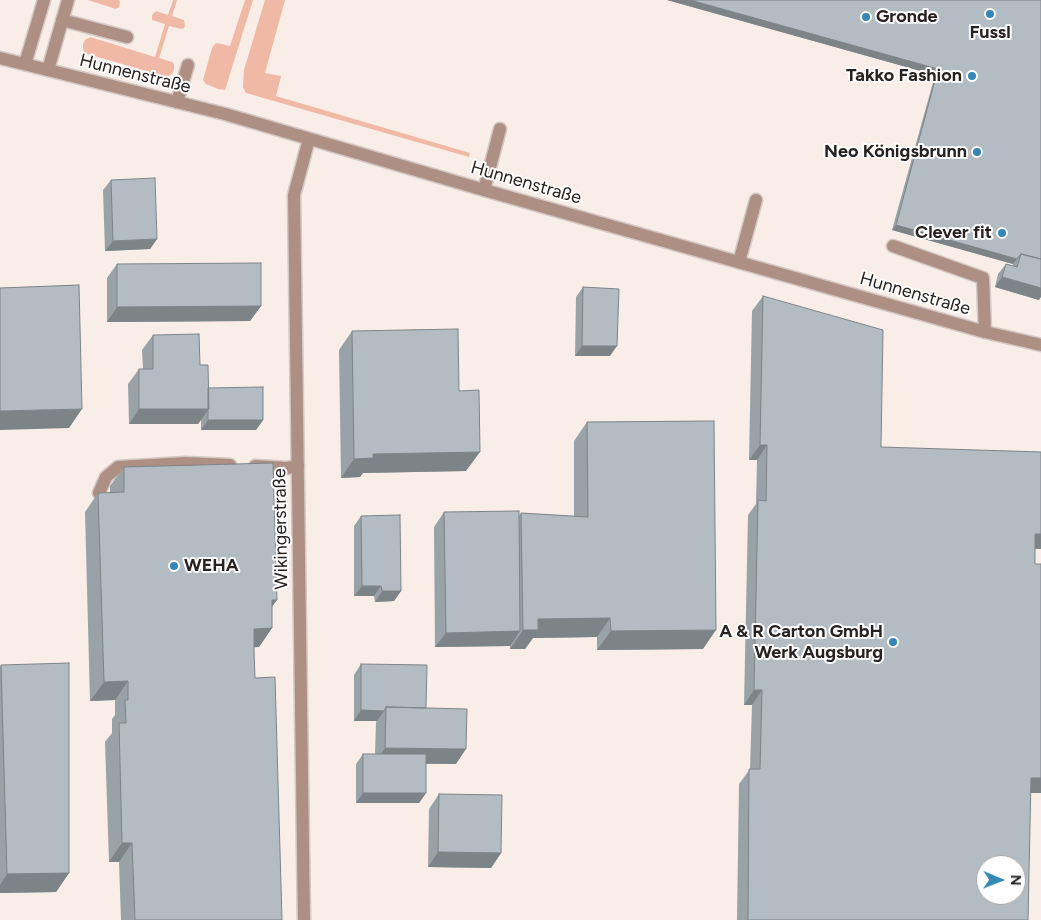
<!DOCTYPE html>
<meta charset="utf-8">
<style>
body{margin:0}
#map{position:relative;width:1041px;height:920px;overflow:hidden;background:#f9ede8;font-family:Figtree,sans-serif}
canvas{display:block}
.north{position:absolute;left:976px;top:855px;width:50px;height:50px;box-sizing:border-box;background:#fff;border:1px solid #a9a7a6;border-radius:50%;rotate:91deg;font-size:14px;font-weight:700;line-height:20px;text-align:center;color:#272221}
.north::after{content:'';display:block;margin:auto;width:18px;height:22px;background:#3388b7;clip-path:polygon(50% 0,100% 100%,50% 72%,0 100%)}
</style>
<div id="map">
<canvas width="1041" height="920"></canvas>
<div class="north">N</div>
</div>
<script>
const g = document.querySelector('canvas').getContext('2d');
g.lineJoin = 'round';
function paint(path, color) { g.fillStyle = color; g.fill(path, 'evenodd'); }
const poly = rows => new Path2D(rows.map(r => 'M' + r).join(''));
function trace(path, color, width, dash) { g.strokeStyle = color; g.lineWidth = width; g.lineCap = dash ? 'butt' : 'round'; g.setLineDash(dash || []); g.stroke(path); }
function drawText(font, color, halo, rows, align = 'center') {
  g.font = font + ' Figtree,sans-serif'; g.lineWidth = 4; g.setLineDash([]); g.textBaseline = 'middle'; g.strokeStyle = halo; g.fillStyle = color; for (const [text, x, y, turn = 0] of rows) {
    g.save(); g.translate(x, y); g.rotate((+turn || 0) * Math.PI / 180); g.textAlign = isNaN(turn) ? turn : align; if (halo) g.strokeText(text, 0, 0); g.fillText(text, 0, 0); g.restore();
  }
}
const green = poly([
 [88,0,119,0,120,2,119,7,116,9],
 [173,0,177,0,172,16,184,20,185,26,184,28,181,29,169,26,159,58,172,62,174,64,174,69,173,73,167,77,84,53,83,49,83,44,85,40,90,37,155,57,165,24,152,20,152,15,156,11,168,15],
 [245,0,253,0,225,90,218,89,206,84,203,80,212,48,215,44,217,43,230,46],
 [265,0,285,0,265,73,281,76,276,96,470,153,469,157,246,93,243,87,244,70]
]);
const service = poly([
 [62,20,127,37],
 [25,64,44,0],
 [48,70,68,0],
 [177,102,188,65],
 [484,190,500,129],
 [893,246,983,278,985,332],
 [739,262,756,200],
 [255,466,287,468,298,466],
 [99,493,106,477,118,467,185,463,230,465]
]);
const minor = poly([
 [0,58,225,114,484,190,985,332,1041,345],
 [304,920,294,195,309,139]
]);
const wall = poly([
 [667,0,1041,0,1039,300,995,287,998,274,1006,264,1013,266,1013,264,892,230,935,75],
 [111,180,157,239,150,249,105,251,103,190],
 [117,264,261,306,250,321,107,322,107,278],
 [583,287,610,356,575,356,576,297],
 [763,296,881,447,1041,549,1035,549,1028,920,737,920,739,784,750,769,752,705,744,705,748,515,756,504,757,460,749,460,752,311],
 [352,331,459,391,466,471,363,473,360,477,341,478,339,350],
 [153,335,200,365,208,388,263,420,256,430,201,430,201,420,198,424,129,424,128,384,139,369,143,369,142,350],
 [587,422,703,649,597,650,597,637,533,638,525,649,510,649,510,646,435,647,434,527,444,512,519,516,521,513,574,516,574,441],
 [124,467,272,607,272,628,259,647,254,647,255,678,282,920,121,920,119,862,109,862,105,742,112,733,112,719,115,715,115,700,90,701,85,512,98,493,110,493,110,486],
 [361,516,401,591,394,601,375,602,374,596,354,596,354,526],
 [361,664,426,708,456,764,426,764,426,793,419,803,356,803,356,764,363,754,375,754,376,722,377,721,354,721,354,675],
 [1,665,69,873,56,892,0,893,0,667],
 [439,794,501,853,491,868,428,867,429,809]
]);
const shadedWall = poly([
 [667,0,690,0,938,69,935,75],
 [896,225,1017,259,1013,264,892,230],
 [157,239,150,249,105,251,113,241],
 [1002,277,1041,288,1041,297,1039,300,995,287],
 [261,306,250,321,107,322,117,307],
 [582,346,617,346,610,356,575,356],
 [82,409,69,428,0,430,0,411],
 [139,409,209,409,198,424,129,424],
 [208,420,263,420,256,430,201,430],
 [760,445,767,445,757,460,749,460],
 [480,452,466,471,363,473,360,477,341,478,354,459,373,454],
 [1035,534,1041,534,1041,549,1025,548],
 [362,586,381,586,374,596,354,596],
 [382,591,401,591,394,601,375,602],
 [272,600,277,600,263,619],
 [610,618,597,637,533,638,525,649,510,649,523,630,538,619],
 [272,628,259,647,240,648,254,629],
 [716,630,703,649,597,650,611,631],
 [520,631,510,646,435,647,446,633],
 [128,681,115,700,90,701,104,682],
 [754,690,762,690,752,705,744,705],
 [361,710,384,711,377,721,354,721],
 [385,748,466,749,456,764,375,763],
 [1031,778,1041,778,1041,793,1020,793],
 [363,793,426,793,419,803,356,803],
 [122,843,132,843,119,862,109,862],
 [438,852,501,853,491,868,428,867],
 [69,873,56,892,0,893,0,885,7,874]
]);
const building = poly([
 [690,0,1041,0,1041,259,1021,254,1017,259,896,225,938,69,690,0],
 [155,178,157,239,113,241,111,180,155,178],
 [1021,254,1041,259,1041,288,1002,277,1006,264,1017,267,1021,254],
 [261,263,261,306,117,307,117,264,261,263],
 [79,285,82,409,0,411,0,288,79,285],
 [583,287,619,289,617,346,582,346,583,287],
 [763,296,883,330,881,447,1041,452,1041,534,1035,534,1035,564,1041,564,1041,778,1031,778,1028,920,748,920,749,769,760,769,762,690,754,690,758,500,766,501,767,445,760,445,763,296],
 [986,865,1016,865,1016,895,986,895,986,865],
 [458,329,459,391,479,390,480,452,373,454,373,458,354,459,352,331,458,329],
 [199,334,200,365,208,365,209,409,139,409,139,369,153,369,153,335,199,334],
 [263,387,263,420,208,420,208,388,263,387],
 [714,421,716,630,611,631,610,618,538,619,538,630,523,630,521,513,588,517,587,422,714,421],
 [273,463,277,600,272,600,272,628,254,629,254,653,255,678,275,677,282,920,135,920,132,843,122,843,119,723,126,723,125,700,128,700,128,681,104,682,98,493,124,492,124,467,273,463],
 [519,511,520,631,446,633,444,512,519,511],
 [400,515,401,591,382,591,381,586,362,586,361,516,400,515],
 [69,663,69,873,7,874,1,665,69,663],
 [361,664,427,665,426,708,386,707,384,711,361,710,361,664],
 [386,707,467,709,466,749,385,748,386,707],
 [363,754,426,754,426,793,363,793,363,754],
 [439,794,502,795,501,853,438,852,439,794]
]);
const markers = [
 [990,14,5,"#3388b7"],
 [866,17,5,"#3388b7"],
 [972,76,5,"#3388b7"],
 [977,152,5,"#3388b7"],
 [1002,233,5,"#3388b7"],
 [174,566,5,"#3388b7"],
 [893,642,5,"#3388b7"]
];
const poiNames = [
 ["Gronde",876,17,"left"],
 ["Fussl",990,33,"center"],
 ["Takko Fashion",962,76],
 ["Neo Königsbrunn",967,152],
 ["Clever fit",992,233],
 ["WEHA",184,566,"left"],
 ["A & R Carton GmbH",883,632],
 ["Werk Augsburg",883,653]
];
const streetNames = [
 ["Hunnenstraße",135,74,14],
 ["Hunnenstraße",526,183,16],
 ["Hunnenstraße",915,294,16],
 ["Wikingerstraße",281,529,-91]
];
paint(green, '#f0b9a6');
trace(service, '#d3c8c4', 15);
trace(minor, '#d3c8c4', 15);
trace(service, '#ae8f84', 12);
trace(minor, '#ae8f84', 12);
paint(wall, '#99a2a7');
paint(shadedWall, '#7d8488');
paint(building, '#b2bcc2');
trace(building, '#7d8488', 1);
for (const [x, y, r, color] of markers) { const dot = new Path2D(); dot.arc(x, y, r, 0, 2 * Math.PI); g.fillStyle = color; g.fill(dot); trace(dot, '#fff', 2); }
drawText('bold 18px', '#272221', '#fff', poiNames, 'right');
drawText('18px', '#272221', '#fff', streetNames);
</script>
